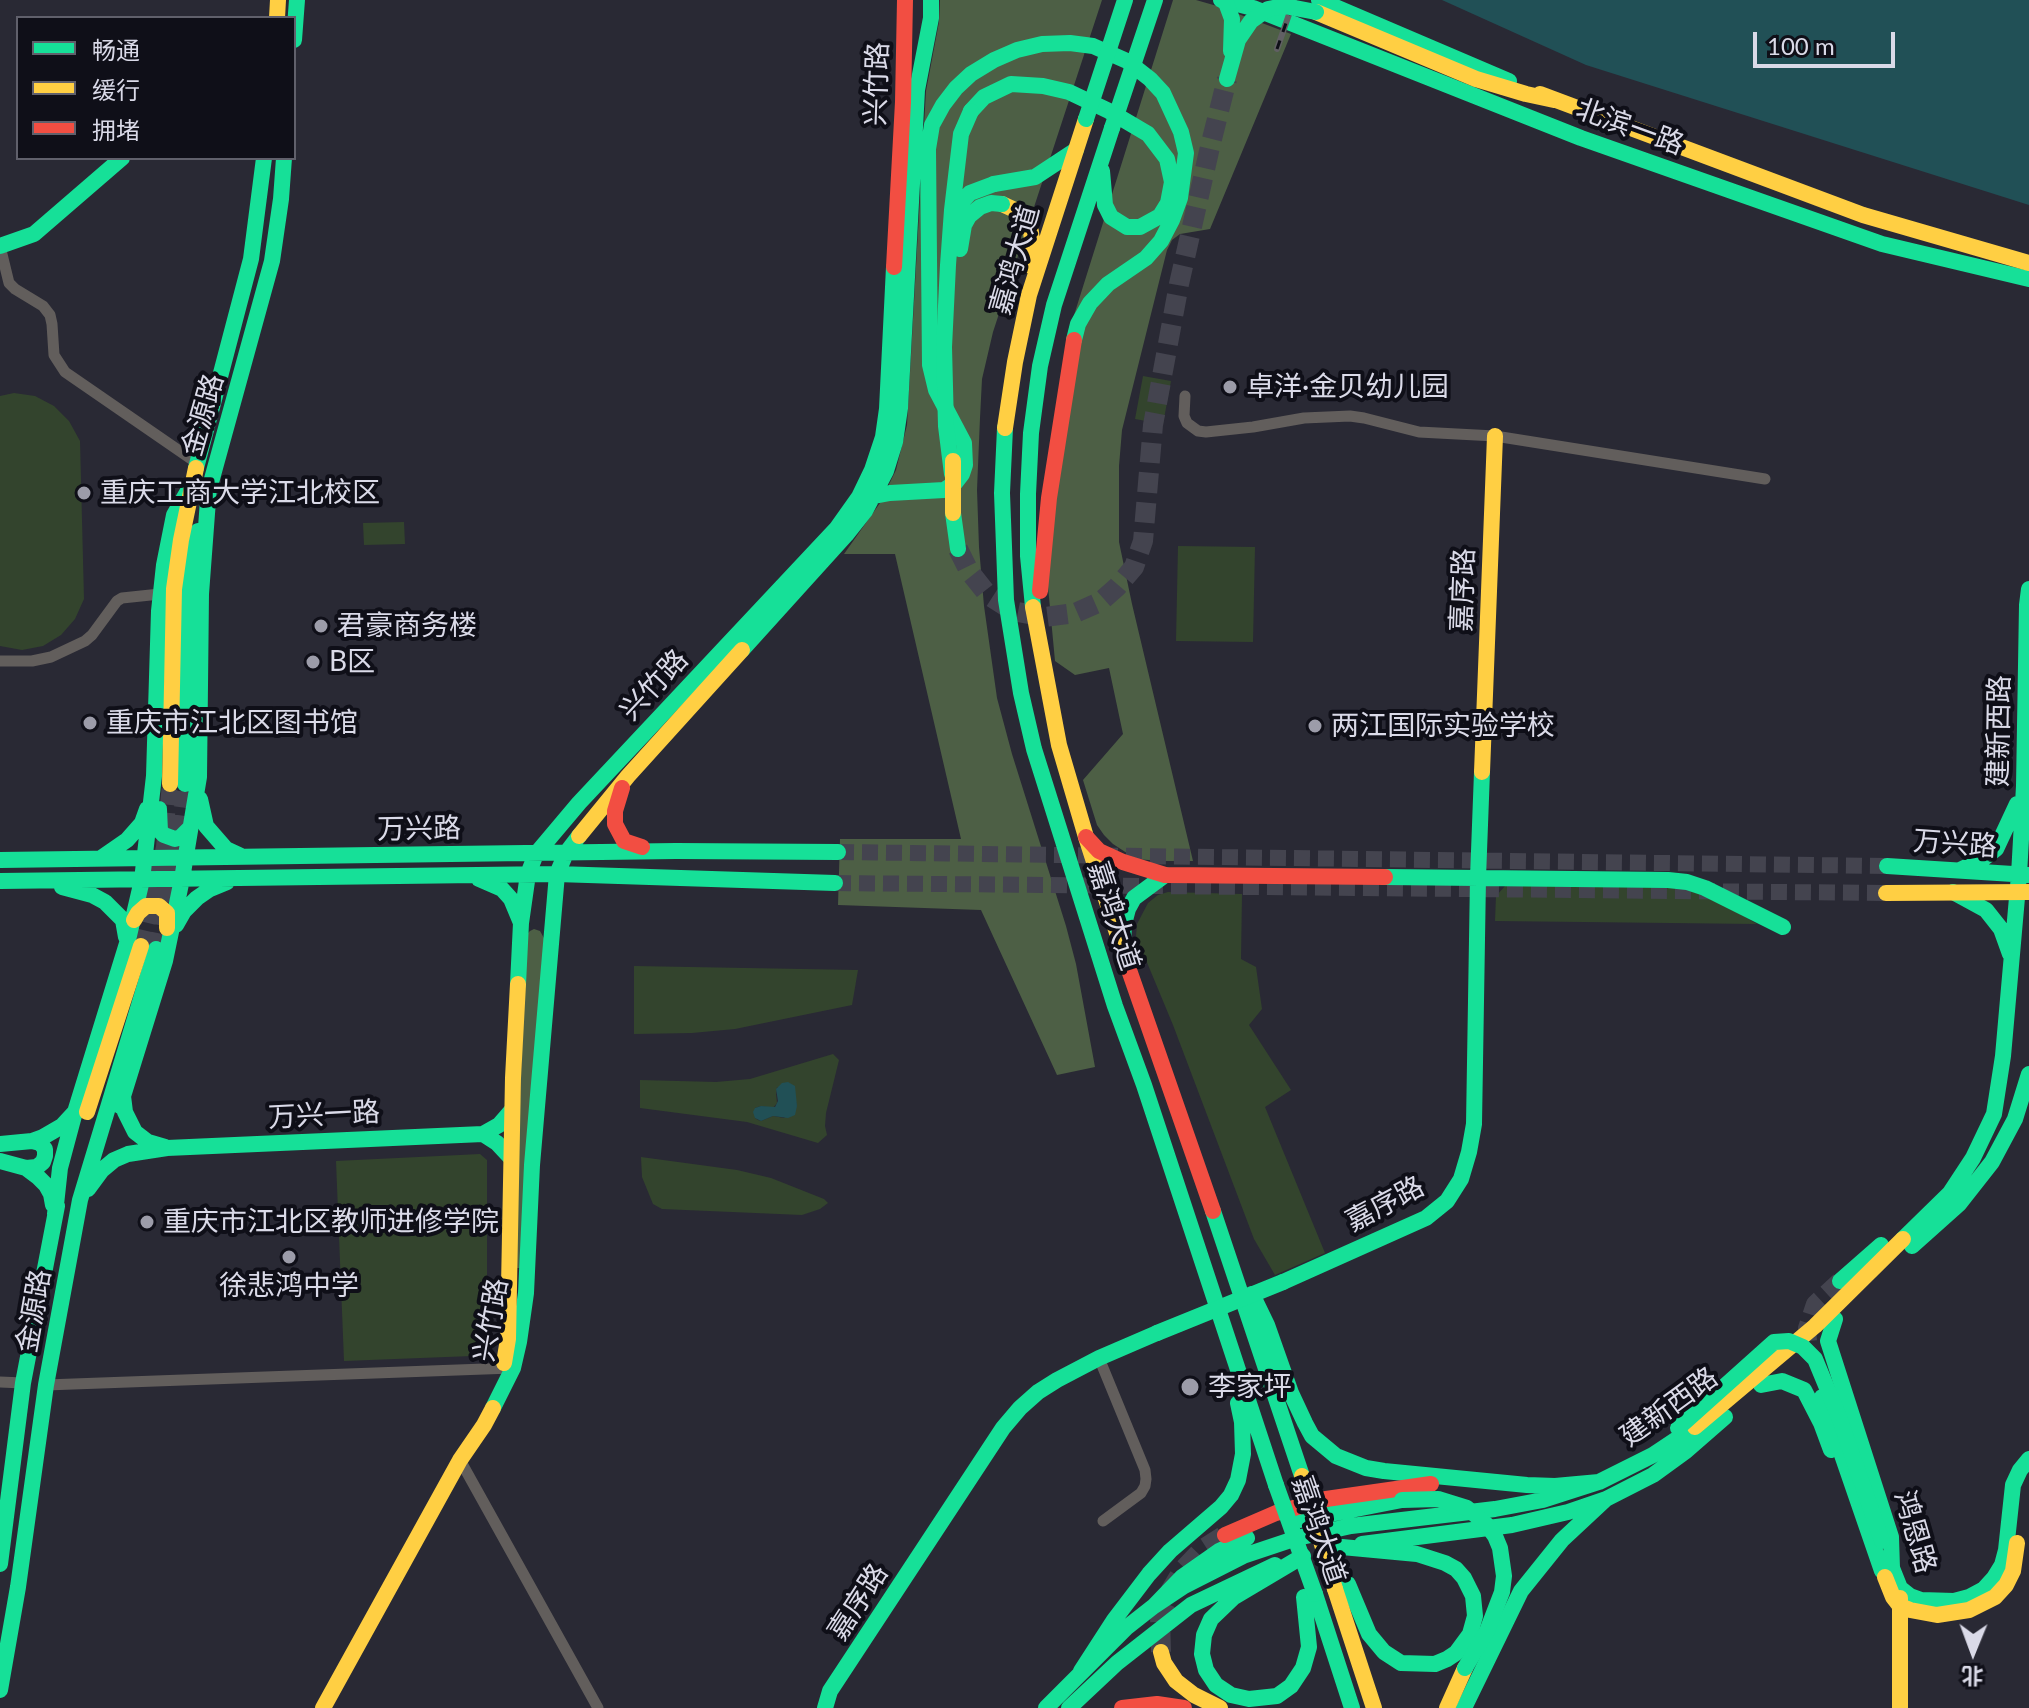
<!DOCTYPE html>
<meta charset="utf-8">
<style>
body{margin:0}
#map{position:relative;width:2029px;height:1708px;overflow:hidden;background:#292934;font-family:Lato,"Noto Sans SC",sans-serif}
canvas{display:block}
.legend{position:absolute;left:16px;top:16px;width:280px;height:144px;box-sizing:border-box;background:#0f0f18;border:2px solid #60606b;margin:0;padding:10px 14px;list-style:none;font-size:24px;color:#dadae8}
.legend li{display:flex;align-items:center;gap:16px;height:40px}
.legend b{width:40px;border:2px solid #60606b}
.north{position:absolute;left:1933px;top:1612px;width:80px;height:80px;-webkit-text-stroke:6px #0f0f18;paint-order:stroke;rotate:181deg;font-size:22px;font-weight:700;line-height:32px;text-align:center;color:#dadae8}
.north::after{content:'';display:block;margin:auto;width:28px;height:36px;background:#dadae8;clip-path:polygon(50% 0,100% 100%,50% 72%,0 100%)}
.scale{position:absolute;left:1753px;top:32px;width:142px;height:36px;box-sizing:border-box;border:4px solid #dadae8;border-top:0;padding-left:10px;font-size:24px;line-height:28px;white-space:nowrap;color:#dadae8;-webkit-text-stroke:6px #0f0f18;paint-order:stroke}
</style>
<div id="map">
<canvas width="2029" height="1708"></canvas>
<ul class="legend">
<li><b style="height:10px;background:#16e098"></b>畅通</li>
<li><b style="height:10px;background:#ffcf43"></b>缓行</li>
<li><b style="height:10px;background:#f24e42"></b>拥堵</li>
</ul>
<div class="north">北</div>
<div class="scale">100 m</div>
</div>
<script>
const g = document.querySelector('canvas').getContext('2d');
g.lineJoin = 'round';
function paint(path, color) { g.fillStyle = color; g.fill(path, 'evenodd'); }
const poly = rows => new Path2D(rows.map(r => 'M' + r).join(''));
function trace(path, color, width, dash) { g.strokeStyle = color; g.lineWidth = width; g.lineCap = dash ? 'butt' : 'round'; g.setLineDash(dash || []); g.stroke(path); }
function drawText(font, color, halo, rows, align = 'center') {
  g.font = font + ' Lato,"Noto Sans SC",sans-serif'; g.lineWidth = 8; g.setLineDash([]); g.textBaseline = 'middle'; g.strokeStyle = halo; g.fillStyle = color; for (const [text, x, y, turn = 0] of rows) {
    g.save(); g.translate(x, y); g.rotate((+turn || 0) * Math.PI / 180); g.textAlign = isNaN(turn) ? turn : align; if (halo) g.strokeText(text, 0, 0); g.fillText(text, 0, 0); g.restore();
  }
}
const green = poly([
 [1143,376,1171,381,1163,424,1135,419],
 [14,393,35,396,54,406,69,421,80,441,84,599,75,619,61,635,43,646,22,650,0,646,0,396],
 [404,522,405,544,364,545,363,523],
 [1178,546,1255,547,1253,642,1176,641],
 [1506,885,1669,886,1706,894,1757,924,1495,921,1496,896],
 [1168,892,1242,894,1241,959,1256,967,1262,1009,1249,1025,1291,1090,1265,1107,1325,1253,1275,1275,1254,1239,1173,1025,1136,936,1137,924,1148,903,1158,895],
 [634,966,858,970,852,1005,735,1029,692,1033,634,1034],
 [833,1054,839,1060,826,1113,825,1126,827,1135,818,1143,747,1122,640,1108,640,1080,716,1082,750,1079],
 [777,1087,795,1098,797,1106,784,1118,773,1116,761,1121,758,1120,755,1118,755,1108,761,1106,773,1108,777,1103,776,1094],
 [480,1154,487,1160,487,1335,472,1356,344,1361,336,1161],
 [641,1157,737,1170,771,1178,824,1199,828,1203,820,1209,802,1215,662,1209,653,1204,642,1177]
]);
const forest = poly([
 [940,0,1102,0,993,332,982,379,980,418,977,490,979,547,984,606,997,698,1012,754,1066,926,1076,964,1095,1067,1057,1075,981,910,838,905,840,839,961,839,895,554,844,554,880,503,896,470,907,425,926,91,939,22],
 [1173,0,1196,0,1217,6,1291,34,1210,229,1180,234,1172,240,1167,250,1122,430,1119,466,1119,542,1132,604,1193,861,1161,861,1136,859,1113,844,1104,835,1097,825,1083,780,1123,734,1109,668,1075,675,1055,661,1047,576,1070,328],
 [534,929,540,931,545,940,522,1268,514,1268,526,935,530,931]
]);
const water = poly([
 [1442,0,2029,0,2029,205,1586,65],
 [788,1082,795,1086,797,1106,795,1115,788,1118,773,1116,761,1121,755,1118,753,1112,755,1108,761,1106,775,1107,778,1101,776,1089,782,1083]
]);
const secondaryTunnel = poly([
 [838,852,1887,866],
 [835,883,1886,893],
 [141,946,164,847,170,784],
 [156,949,174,864,185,784]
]);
const primaryTunnel = poly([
 [1808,1341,1807,1328,1815,1304,1840,1281]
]);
const highwayTunnel = poly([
 [958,549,969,571,988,595,1013,611,1044,617,1075,613,1100,602,1117,587,1134,567,1143,541,1153,425,1179,284,1210,147,1227,79],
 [1161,1652,1160,1616,1171,1590,1183,1570,1203,1549,1225,1535]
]);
const street = poly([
 [0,246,9,283,15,289,43,306,50,315,52,324,54,355,65,372,197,463],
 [1185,396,1184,416,1187,423,1198,431,1206,432,1253,427,1304,418,1350,416,1364,418,1419,432,1495,436,1765,479],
 [0,661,32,661,51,657,85,641,92,635,117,601,122,598,160,594],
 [1099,1358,1145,1470,1146,1479,1145,1486,1141,1493,1103,1521],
 [0,1382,23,1383],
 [46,1385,512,1368],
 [460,1460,598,1708]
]);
const fast = poly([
 [1221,0,1253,8,1581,138,1882,244,2029,279],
 [1319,0,1509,81],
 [294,40,297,0],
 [971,111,984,97,1011,84,1043,86,1069,92,1109,111,1148,134,1167,159,1172,182,1168,203,1160,216,1140,227,1127,227,1111,217,1105,205,1102,171],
 [994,184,1035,177,1076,150],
 [0,246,34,234,122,158],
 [1005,428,1002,493,1006,600,1021,693,1034,749,1115,1006,1144,1085,1276,1485],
 [196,468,251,259,264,158],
 [874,496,890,493,944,490,955,483,962,474,965,465,964,443,936,390,930,365,928,149,932,125,943,105,956,88,971,74,994,60,1017,50,1042,44,1070,43,1093,46,1127,61,1150,79,1163,93,1181,132,1186,153,1180,198,1172,220,1161,241,1146,258,1108,284,1090,303,1078,324,1074,340],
 [207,497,272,261,281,199,284,158],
 [953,513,958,549],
 [1033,607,1028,556,1028,494,1031,433,1040,366,1054,305,1112,128],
 [742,650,846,535,865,511,886,471,895,442,900,408,917,90,931,18,931,0],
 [185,784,188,592,198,531],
 [200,799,206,826,226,849,239,855],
 [159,809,160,831,164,835,175,839,181,837,190,828],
 [101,858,127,840,142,823,147,809],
 [0,860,676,851,838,852],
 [1887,866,2029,875],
 [1960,870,1983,859,1996,849,2017,804],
 [1385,877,1668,880,1687,882,1705,888,1783,927],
 [479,879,502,889,511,899,521,923],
 [0,881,557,874,835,883],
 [62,887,92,895,105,902,123,920,126,937],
 [1953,892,1986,910,2001,929,2010,954],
 [176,925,184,911,197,898,210,889,227,882],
 [1123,944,1124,924,1128,909,1134,898,1165,875],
 [518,984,521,923,528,874,536,854,579,803,837,528,859,497,872,470,883,437,887,409,894,267],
 [123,1096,125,1112,135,1132,148,1142,165,1147],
 [120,1106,165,961,182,879,199,777,201,594,209,487],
 [0,1144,32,1141,43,1137,62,1126,74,1113],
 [511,1158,497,1143,483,1134,499,1125,512,1110],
 [0,1161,26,1168,38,1177,46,1185,51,1194,53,1205],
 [26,1168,37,1167,43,1162,45,1156,45,1149,40,1143,32,1141],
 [88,1189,102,1170,114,1160,128,1154,167,1148,483,1134],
 [1213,1211,1302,1476],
 [55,1214,60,1168,75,1112,128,940,142,880,154,776,159,611,164,565,174,515,192,484],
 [1903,1239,1950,1193,1973,1158,1994,1114,2003,1056,2019,875,2024,786,2027,605,2029,589],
 [1912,1246,1959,1204,1992,1162,2015,1119,2029,1074],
 [1840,1281,1881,1245],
 [1283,1282,1426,1218,1447,1201,1461,1179,1469,1152,1474,1124,1478,878,1482,772],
 [1252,1294,1267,1325,1291,1393,1305,1423,1312,1436,1336,1456,1366,1468,1384,1471,1527,1485,1555,1486,1599,1482],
 [1835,1319,1828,1341,1891,1537,1892,1568,1900,1588,1910,1596,1921,1600,1954,1601,1969,1597,1984,1589,1994,1578,2002,1565,2006,1550,2013,1485,2020,1470,2029,1459],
 [1761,1385,1782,1381,1804,1390,1821,1423,1831,1450],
 [1822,1397,1882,1571],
 [493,1408,513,1368,519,1342,526,1293,532,1165,557,874,566,853,579,836],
 [1300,1520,1402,1500],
 [1362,1544,1512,1525,1568,1512,1606,1499,1653,1475,1686,1451,1725,1417],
 [1342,1547,1417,1554,1445,1563,1456,1569,1464,1578,1473,1596,1475,1616,1470,1634,1456,1653,1447,1659,1435,1664,1401,1663,1384,1652,1369,1634,1348,1584],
 [1303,1556,1234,1597,1211,1619,1204,1635,1202,1654,1206,1670,1216,1685,1231,1695,1249,1699,1277,1696,1291,1686,1303,1668,1309,1647,1304,1597],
 [0,1564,23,1383,57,1206],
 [1315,1594,1352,1708],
 [1154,1606,1182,1577,1219,1551,1247,1538],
 [1081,1671,1114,1620,1149,1574,1170,1551,1221,1507,1231,1495,1238,1480,1243,1454,1242,1422,1238,1403],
 [0,1690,18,1587,46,1385,80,1200,156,949],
 [825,1708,830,1691,1003,1428,1020,1408,1038,1392,1057,1380,1099,1358,1157,1333],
 [1046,1708,1126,1628,1154,1606,1184,1586,1243,1556,1297,1538,1351,1526,1495,1509,1543,1500,1599,1482,1653,1455,1695,1427],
 [1069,1708,1117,1663,1191,1605,1275,1565],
 [1464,1708,1521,1591,1562,1540,1606,1499]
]);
const slow = poly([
 [1316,12,1476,79,1526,94,1554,100],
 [277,18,278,0],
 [1540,94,1863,215,2029,263],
 [1002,204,1015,210,1025,218,1031,232,1033,249,1031,266],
 [1005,428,1015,362,1029,295,1086,119],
 [1033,607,1059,745,1086,837,1129,970],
 [1482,772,1495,436],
 [170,784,174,589,181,540,196,468],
 [579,836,628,776,742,650],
 [1886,893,2029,892],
 [134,920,138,913,146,906,159,906,167,913,167,928],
 [87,1112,141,946],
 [504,1363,508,1339,513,1078,518,984],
 [1695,1427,1815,1326,1903,1239],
 [1885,1577,1893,1597,1900,1606,1910,1610,1937,1615,1969,1610,1995,1597,2006,1585,2013,1571,2017,1543],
 [1335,1589,1374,1708],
 [1900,1598,1900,1708],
 [1161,1652,1164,1663,1176,1681,1194,1695,1220,1708],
 [323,1708,460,1460,484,1425,493,1408],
 [1447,1708,1465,1668]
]);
const jam = poly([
 [894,267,903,102,905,0],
 [1040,591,1049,498,1074,340],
 [622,788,615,811,615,824,624,841,642,847],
 [1086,837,1099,851,1123,862,1165,875,1385,877],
 [1129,970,1213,1211],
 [1225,1535,1276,1513,1326,1499,1431,1484],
 [1122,1708,1157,1704,1184,1708]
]);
const rail = poly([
 [1277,49,1294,0]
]);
const fastBridge = poly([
 [1225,0,1232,19,1231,51],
 [1227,79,1238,40,1251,21,1268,9,1284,6,1316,12],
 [1086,119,1125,0],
 [1112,128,1155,0],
 [952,218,955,209,970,193,994,184],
 [960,249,964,225,969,216,980,207,991,203,1002,204],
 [952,474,946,426,944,347,948,265,952,210,961,134,971,111],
 [1157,1333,1283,1282],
 [1678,1428,1774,1342,1789,1341,1803,1347,1815,1359,1839,1417,1882,1541],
 [1276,1485,1315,1594],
 [1402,1500,1438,1499,1467,1508,1487,1525,1495,1536,1500,1548,1504,1576,1502,1592,1487,1631,1465,1668]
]);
const slowBridge = poly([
 [953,461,953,513],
 [1302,1476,1335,1589]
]);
const markers = [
 [1230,387,8,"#9c9ca9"],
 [84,493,8,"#9c9ca9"],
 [321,626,8,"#9c9ca9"],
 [313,662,8,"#9c9ca9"],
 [90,723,8,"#9c9ca9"],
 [1315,726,8,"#9c9ca9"],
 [147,1222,8,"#9c9ca9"],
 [289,1257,8,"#9c9ca9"],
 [1190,1387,10,"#9c9ca9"]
];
const streetNames = [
 ["兴竹路",877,84,-88],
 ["北滨一路",1630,127,20],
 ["嘉鸿大道",1015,260,-74],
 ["金源路",203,415,-74],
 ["嘉序路",1463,590,-88],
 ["兴竹路",654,685,-47],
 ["建新西路",1999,731,-89],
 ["万兴路",419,829,-1],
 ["万兴路",1955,844,4],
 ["嘉鸿大道",1114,916,72],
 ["万兴一路",324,1115,-3],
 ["嘉序路",1385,1204,-28],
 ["金源路",34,1311,-80],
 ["兴竹路",491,1320,-80],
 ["建新西路",1669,1407,-36],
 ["嘉鸿大道",1319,1530,71],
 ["鸿恩路",1915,1532,74],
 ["嘉序路",858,1602,-57]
];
const poiNames = [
 ["卓洋·金贝幼儿园",1246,387],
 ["重庆工商大学江北校区",100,493],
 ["君豪商务楼",337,626],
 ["B区",329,662],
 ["重庆市江北区图书馆",106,723],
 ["两江国际实验学校",1331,726],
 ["重庆市江北区教师进修学院",163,1222],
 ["徐悲鸿中学",289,1286,"center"],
 ["李家坪",1208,1387]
];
paint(green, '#33442d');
paint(forest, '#4d5f45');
paint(water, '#215056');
trace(secondaryTunnel, '#44444f', 16, [16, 8]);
trace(primaryTunnel, '#44444f', 18, [18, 9]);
trace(highwayTunnel, '#44444f', 20, [20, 10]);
trace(street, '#625e5c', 11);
trace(fast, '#16e098', 16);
trace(slow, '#ffcf43', 16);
trace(jam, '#f24e42', 16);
trace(rail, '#616064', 6);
trace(rail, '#0f0f18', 3, [9]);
trace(fastBridge, '#16e098', 16);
trace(slowBridge, '#ffcf43', 16);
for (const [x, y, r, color] of markers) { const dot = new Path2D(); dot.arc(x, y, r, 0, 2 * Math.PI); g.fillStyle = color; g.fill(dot); trace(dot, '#0f0f18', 3); }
drawText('28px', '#dadae8', '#0f0f18', streetNames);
drawText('28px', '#dadae8', '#0f0f18', poiNames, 'left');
</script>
